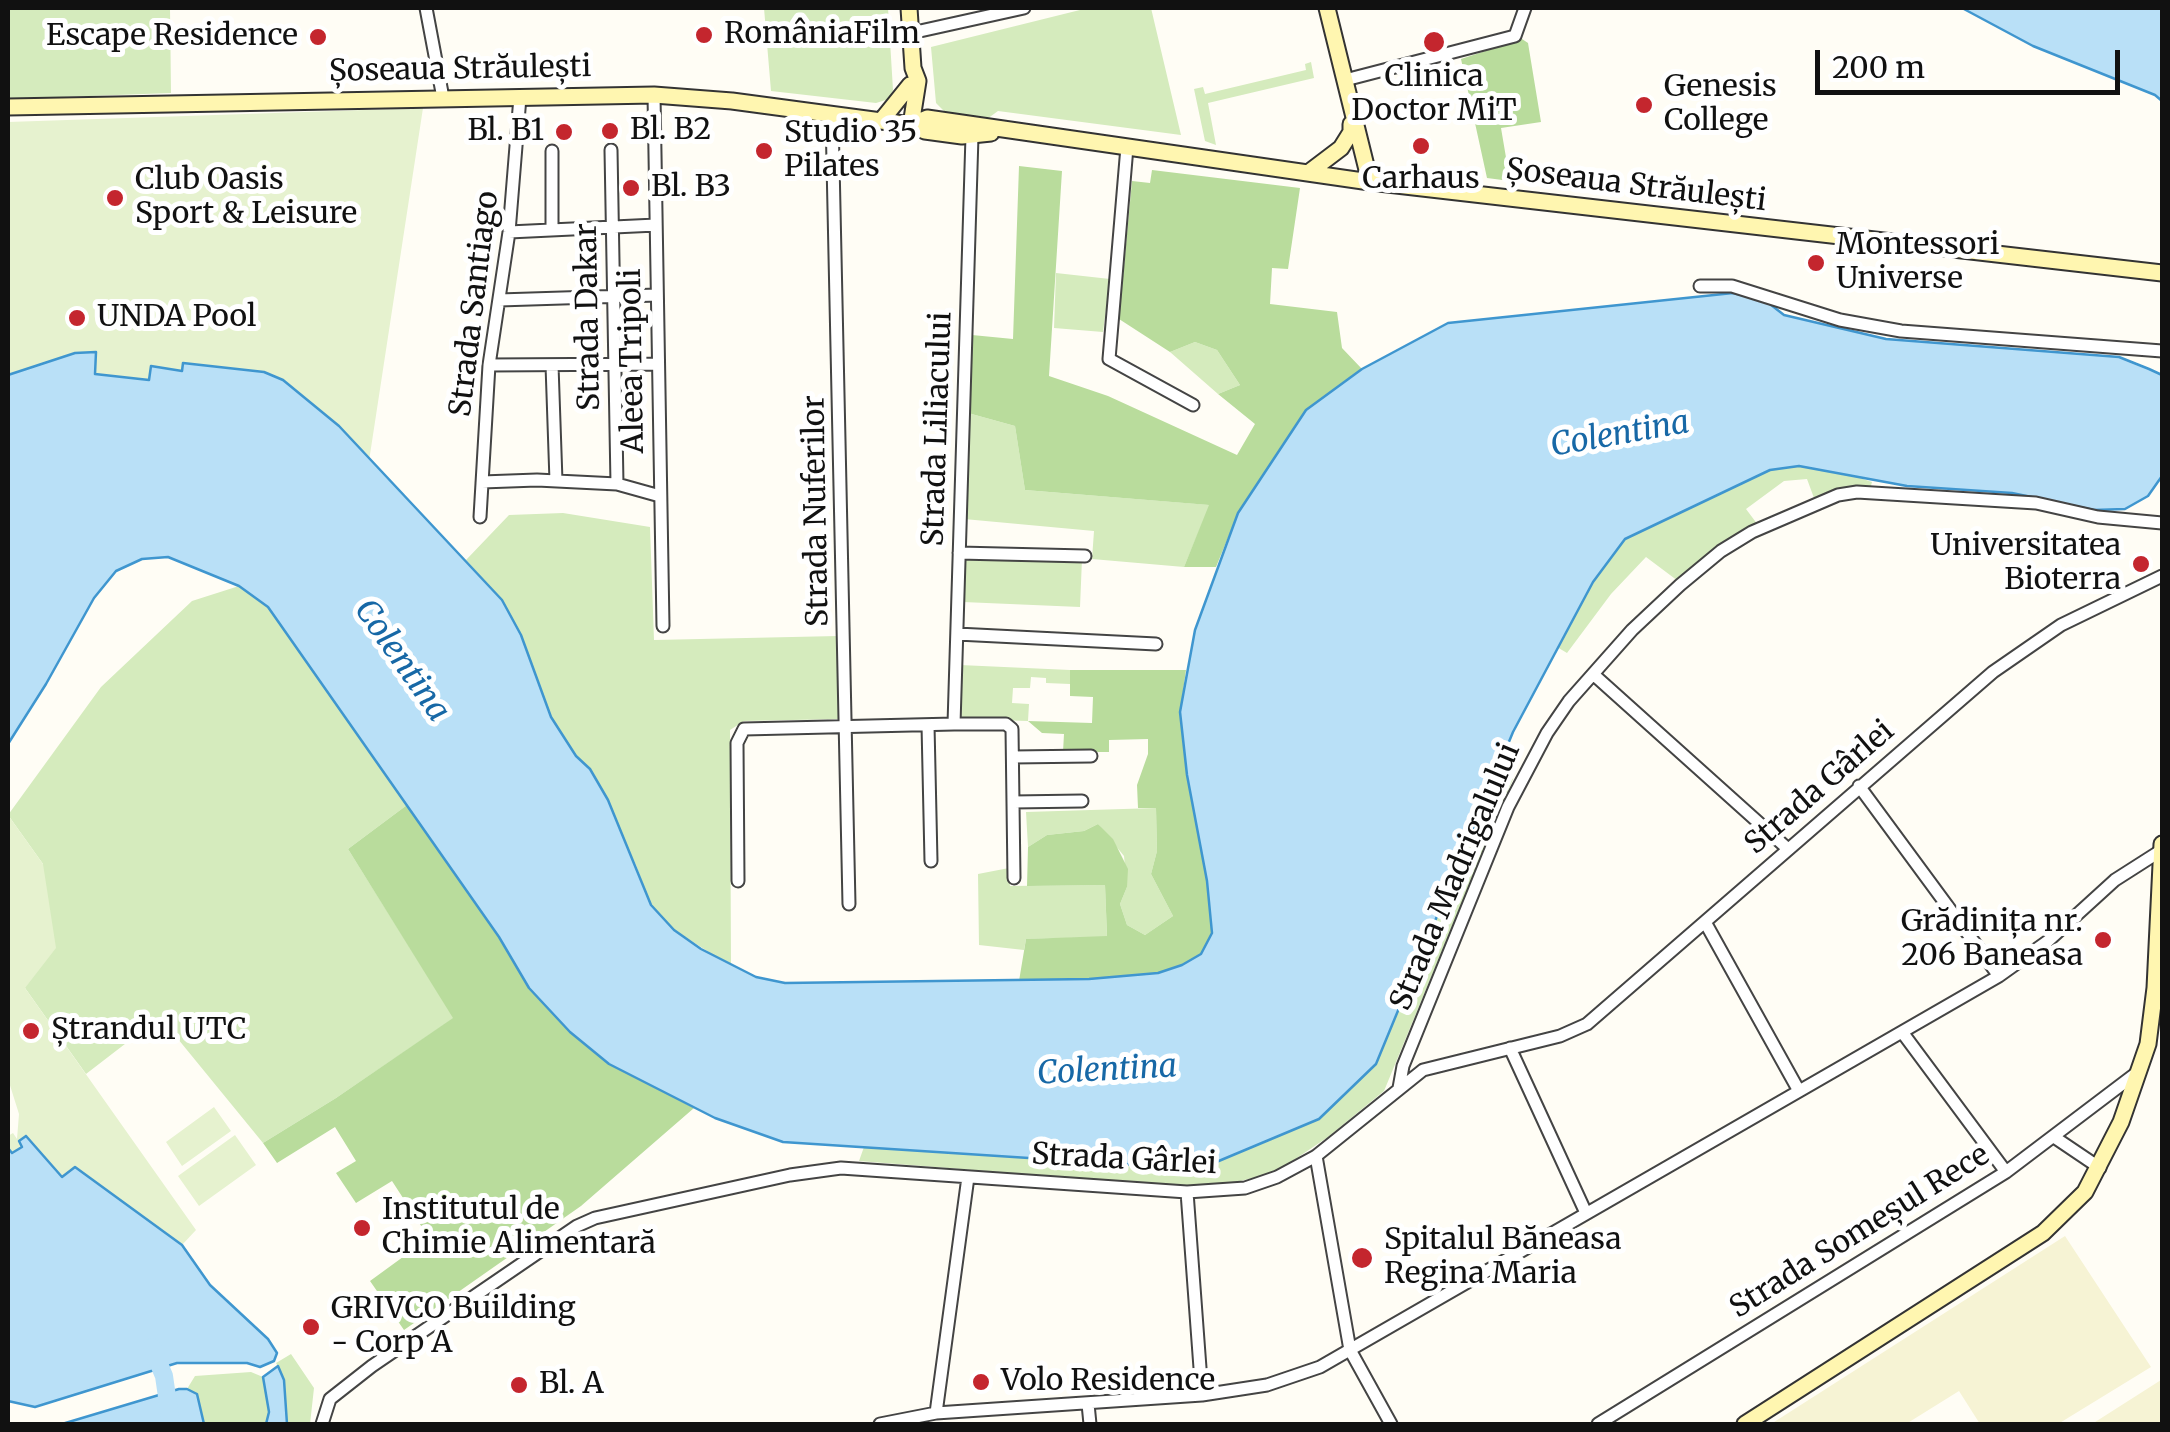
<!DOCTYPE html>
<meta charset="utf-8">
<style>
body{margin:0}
#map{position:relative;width:2170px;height:1432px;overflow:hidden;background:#fffdf5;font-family:Merriweather,serif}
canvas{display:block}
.frame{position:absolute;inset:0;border:10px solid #111;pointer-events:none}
.scale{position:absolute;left:1815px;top:50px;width:305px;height:45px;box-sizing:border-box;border:5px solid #111;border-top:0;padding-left:12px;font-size:30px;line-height:35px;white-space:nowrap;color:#111;-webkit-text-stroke:8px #fff;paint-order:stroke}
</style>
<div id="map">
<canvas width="2170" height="1432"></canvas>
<div class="frame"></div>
<div class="scale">200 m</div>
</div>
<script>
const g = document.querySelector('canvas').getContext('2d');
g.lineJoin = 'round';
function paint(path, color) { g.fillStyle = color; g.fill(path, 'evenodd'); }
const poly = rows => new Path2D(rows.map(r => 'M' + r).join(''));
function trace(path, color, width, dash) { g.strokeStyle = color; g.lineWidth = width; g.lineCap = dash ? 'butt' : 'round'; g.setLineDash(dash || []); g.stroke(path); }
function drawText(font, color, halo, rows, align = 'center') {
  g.font = font + ' Merriweather,serif'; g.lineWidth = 10; g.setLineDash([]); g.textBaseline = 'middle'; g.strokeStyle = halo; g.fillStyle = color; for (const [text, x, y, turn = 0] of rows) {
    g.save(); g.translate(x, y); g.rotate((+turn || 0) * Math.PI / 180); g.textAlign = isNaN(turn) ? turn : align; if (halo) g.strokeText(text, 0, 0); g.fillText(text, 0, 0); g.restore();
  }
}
const farmland = poly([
 [2065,1236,2151,1367,2058,1424,1980,1424,1959,1391,1906,1424,1771,1424],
 [2161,1380,2162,1424,2092,1424]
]);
const green = poly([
 [8,8,170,8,171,93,8,99],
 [764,8,888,8,893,90,889,99,876,103,771,91],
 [1088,8,1151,8,1181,135,998,111,987,119,945,112,936,103,931,47],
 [1311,62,1314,78,1208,103,1216,145,1205,141,1194,89,1203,87,1205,94,1306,70,1305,64],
 [1056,273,1110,279,1103,332,1054,328],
 [1195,342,1217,350,1240,385,1218,394,1170,352],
 [968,413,1015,426,1025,490,1210,505,1184,567,1092,559,1094,531,964,519],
 [1799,466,1842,472,1872,482,1870,489,1837,492,1814,498,1807,479,1784,481,1746,509,1758,525,1678,581,1646,557,1611,594,1567,653,1557,647,1593,582,1625,539,1770,470],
 [563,513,650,527,654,640,838,636,840,719,744,721,730,730,731,966,674,930,651,905,636,865,590,769,576,756,551,717,521,635,502,600,466,560,509,515],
 [966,558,1082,559,1080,607,963,602],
 [239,586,268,607,407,805,348,849,454,1018,336,1098,263,1143,160,1017,86,1074,25,988,43,864,8,815,101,687,192,601],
 [960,665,1070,670,1070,684,1046,683,1046,678,1031,677,1030,688,1013,688,1012,703,1029,704,1028,721,958,719],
 [1496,771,1513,779,1384,1091,1328,1137,1285,1166,1265,1175,1236,1182,1189,1187,859,1161,864,1147,1167,1167,1214,1163,1319,1119,1376,1064],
 [1156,808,1157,851,1151,874,1173,916,1145,935,1127,925,1120,904,1127,887,1124,856,1098,824,1084,831,1047,835,1028,847,1026,812],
 [1009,868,1010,886,1105,885,1107,937,1026,939,1024,950,979,945,978,874],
 [291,1354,314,1388,310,1424,287,1424,281,1372,276,1363],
 [251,1372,263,1377,269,1412,266,1424,204,1424,197,1394,187,1389,195,1376]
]);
const forest = poly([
 [1522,39,1528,43,1541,122,1501,128,1510,181,1487,178,1461,59],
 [1019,166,1062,171,1049,376,1108,396,1237,455,1255,424,1218,394,1240,385,1217,350,1195,342,1170,352,1119,319,1132,181,1150,183,1152,170,1300,188,1288,269,1272,268,1270,304,1337,312,1342,348,1362,369,1306,410,1238,513,1216,567,1184,567,1209,505,1025,490,1015,426,968,413,972,335,1013,339],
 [1070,670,1186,670,1180,712,1187,775,1207,881,1212,933,1201,954,1182,965,1158,973,1089,979,1019,981,1026,939,1107,936,1105,885,1027,886,1028,847,1047,835,1084,831,1098,824,1113,839,1128,869,1127,887,1120,904,1127,925,1145,935,1173,916,1151,874,1157,851,1156,808,1138,808,1137,785,1148,754,1148,739,1109,740,1109,752,1063,752,1064,734,1042,733,1028,721,1092,723,1093,697,1070,696],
 [407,805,499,937,529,988,609,1064,694,1108,581,1206,404,1330,370,1281,429,1238,392,1181,356,1203,336,1173,356,1161,335,1127,277,1163,263,1143,336,1098,453,1018,348,849]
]);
const pitch = poly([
 [423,108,369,461,339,426,283,380,184,363,182,371,149,380,95,374,95,352,75,353,8,375,8,122],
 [8,815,43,864,56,948,25,988,196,1230,182,1245,162,1229,63,1178,26,1137,23,1146,12,1154,8,1148,8,1136,13,1133,17,1139,19,1114,8,1079],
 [214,1107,231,1131,182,1166,166,1142],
 [235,1135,256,1165,199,1206,178,1176]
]);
const water = poly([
 [1962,8,2162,8,2162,101,2155,95,2033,46,1962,8],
 [1733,293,1766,301,1784,315,1886,339,2119,357,2149,369,2162,375,2162,476,2148,496,2125,509,2094,510,2012,493,1907,486,1799,466,1770,470,1625,539,1593,582,1513,732,1376,1064,1319,1119,1214,1163,1167,1167,783,1142,715,1118,609,1064,570,1032,529,988,499,937,268,607,239,586,168,557,142,559,116,571,94,598,46,684,8,744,8,375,75,353,96,352,95,374,149,380,151,366,182,371,183,363,264,372,283,380,339,426,502,600,521,635,551,717,576,756,590,769,608,800,651,905,674,930,701,949,756,977,785,983,1089,979,1158,973,1182,965,1201,954,1212,933,1207,881,1187,775,1180,712,1195,630,1238,513,1306,410,1362,369,1448,323,1733,293],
 [26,1136,62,1177,75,1167,182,1245,210,1285,268,1339,277,1353,274,1361,260,1367,247,1363,177,1363,35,1407,8,1401,8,1148,12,1153,22,1147,19,1141,26,1136],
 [278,1366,284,1380,287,1424,266,1424,269,1412,263,1377,278,1366],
 [179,1389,187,1389,197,1394,204,1424,62,1424,179,1389]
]);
const river = poly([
 [152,1347,164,1376,171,1424]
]);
const street = poly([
 [426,8,443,98],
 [911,33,1024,8],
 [1349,79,1515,36,1525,8],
 [654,95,663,626],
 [832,116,849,904],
 [1127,147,1109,359,1193,405],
 [611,150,617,484],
 [552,151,552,230],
 [509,232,656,225],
 [1700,286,1732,286,1840,320,1901,331,2162,351],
 [499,300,657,295],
 [489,365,658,364],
 [552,365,556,481],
 [482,482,537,480,617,484,660,496],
 [480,517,489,365,509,232,520,97],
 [959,553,1085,556],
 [957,634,1156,644],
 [1593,674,1788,849],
 [954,724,972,136],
 [928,725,931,861],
 [1013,757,1091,756],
 [1859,786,1999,976],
 [1013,802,1082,801],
 [738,881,737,743,744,729,954,724,1006,724,1012,729,1014,878],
 [1705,922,1799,1091],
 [1902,1032,2006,1172],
 [1510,1048,1586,1213],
 [1399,1088,1403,1066,1508,807,1547,733,1569,701,1632,630,1680,585,1721,551,1752,532,1838,495,1857,492,2036,503,2098,517,2162,523],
 [2054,1137,2100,1168],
 [1316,1156,1350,1350,1391,1424],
 [1187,1192,1202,1395],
 [1088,1404,1090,1424],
 [936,1413,968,1177],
 [322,1424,330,1399,372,1366,577,1226,595,1218,790,1175,841,1168,1187,1192,1245,1188,1277,1177,1316,1156,1423,1070,1560,1036,1587,1024,1993,672,2061,625,2162,576],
 [880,1424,936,1413,1202,1395,1267,1385,1320,1367,1999,976,2048,941,2115,880,2162,850],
 [1598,1424,2006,1172,2138,1072]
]);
const secondary = poly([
 [909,8,913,68,918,81,911,125],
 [1327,8,1370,182],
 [8,107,654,95,732,101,911,125,925,131,962,136,991,133],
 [881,121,910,85],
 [911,125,927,118,1370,182,2162,273],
 [1308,173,1341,148,1351,132,1351,124],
 [1745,1424,2043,1233,2085,1192,2121,1122,2148,1044,2155,988,2162,844]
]);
const markers = [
 [704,35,10,"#c4262e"],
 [318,37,10,"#c4262e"],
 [1434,42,12,"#c4262e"],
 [1644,105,10,"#c4262e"],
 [610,131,10,"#c4262e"],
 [564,132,10,"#c4262e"],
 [1421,146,10,"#c4262e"],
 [764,151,10,"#c4262e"],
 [631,188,10,"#c4262e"],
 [115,198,10,"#c4262e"],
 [1816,263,10,"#c4262e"],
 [77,318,10,"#c4262e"],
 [2141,564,10,"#c4262e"],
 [2103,940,10,"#c4262e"],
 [31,1031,10,"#c4262e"],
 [362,1228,10,"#c4262e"],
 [1362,1258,12,"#c4262e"],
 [311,1327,10,"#c4262e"],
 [981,1382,10,"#c4262e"],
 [519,1385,10,"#c4262e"]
];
const poiNames = [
 ["RomâniaFilm",724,35],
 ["Escape Residence",298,37,"right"],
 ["Clinica",1434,78,"center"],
 ["Doctor MiT",1434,112,"center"],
 ["Genesis",1664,88],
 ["College",1664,122],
 ["Bl. B2",630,131],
 ["Bl. B1",544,132,"right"],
 ["Studio 35",784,134],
 ["Pilates",784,168],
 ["Carhaus",1421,180,"center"],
 ["Club Oasis",135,181],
 ["Sport & Leisure",135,215],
 ["Bl. B3",651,188],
 ["Montessori",1836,246],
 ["Universe",1836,280],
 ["UNDA Pool",97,318],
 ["Universitatea",2121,547,"right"],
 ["Bioterra",2121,581,"right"],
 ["Grădinița nr.",2083,923,"right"],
 ["206 Baneasa",2083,957,"right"],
 ["Ștrandul UTC",51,1031],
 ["Institutul de",382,1211],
 ["Chimie Alimentară",382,1245],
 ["Spitalul Băneasa",1384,1241],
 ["Regina Maria",1384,1275],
 ["GRIVCO Building",331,1310],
 ["- Corp A",331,1344],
 ["Volo Residence",1001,1382],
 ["Bl. A",539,1385]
];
const streetNames = [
 ["Șoseaua Străulești",460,70,-1],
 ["Șoseaua Străulești",1636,186,7],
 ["Strada Santiago",475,304,-83],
 ["Strada Dakar",589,317,-91],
 ["Aleea Tripoli",633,361,-91],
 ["Strada Liliacului",938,429,-88],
 ["Strada Nuferilor",817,511,-91],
 ["Strada Gârlei",1820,788,-41],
 ["Strada Madrigalului",1456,877,-67],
 ["Strada Gârlei",1124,1160,3],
 ["Strada Someșul Rece",1860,1232,-32]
];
const waterNames = [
 ["Colentina",1620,435,-10],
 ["Colentina",401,661,55],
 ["Colentina",1107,1071,-3]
];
paint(farmland, '#f6f3d4');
paint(green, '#d5ebbd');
paint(forest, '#b9dc9c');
paint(pitch, '#e6f2cf');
paint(water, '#b9e0f7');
trace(water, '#3f96cf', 2.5);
trace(river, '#b9e0f7', 18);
trace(street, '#444', 15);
trace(secondary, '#333', 19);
trace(street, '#fff', 11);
trace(secondary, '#fff6b0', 15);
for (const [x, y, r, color] of markers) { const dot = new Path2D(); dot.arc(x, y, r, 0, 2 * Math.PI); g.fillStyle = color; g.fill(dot); trace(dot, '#fff', 4); }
drawText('30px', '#111', '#fff', poiNames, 'left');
drawText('30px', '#111', '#fff', streetNames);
drawText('italic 32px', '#1768a6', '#fff', waterNames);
</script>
